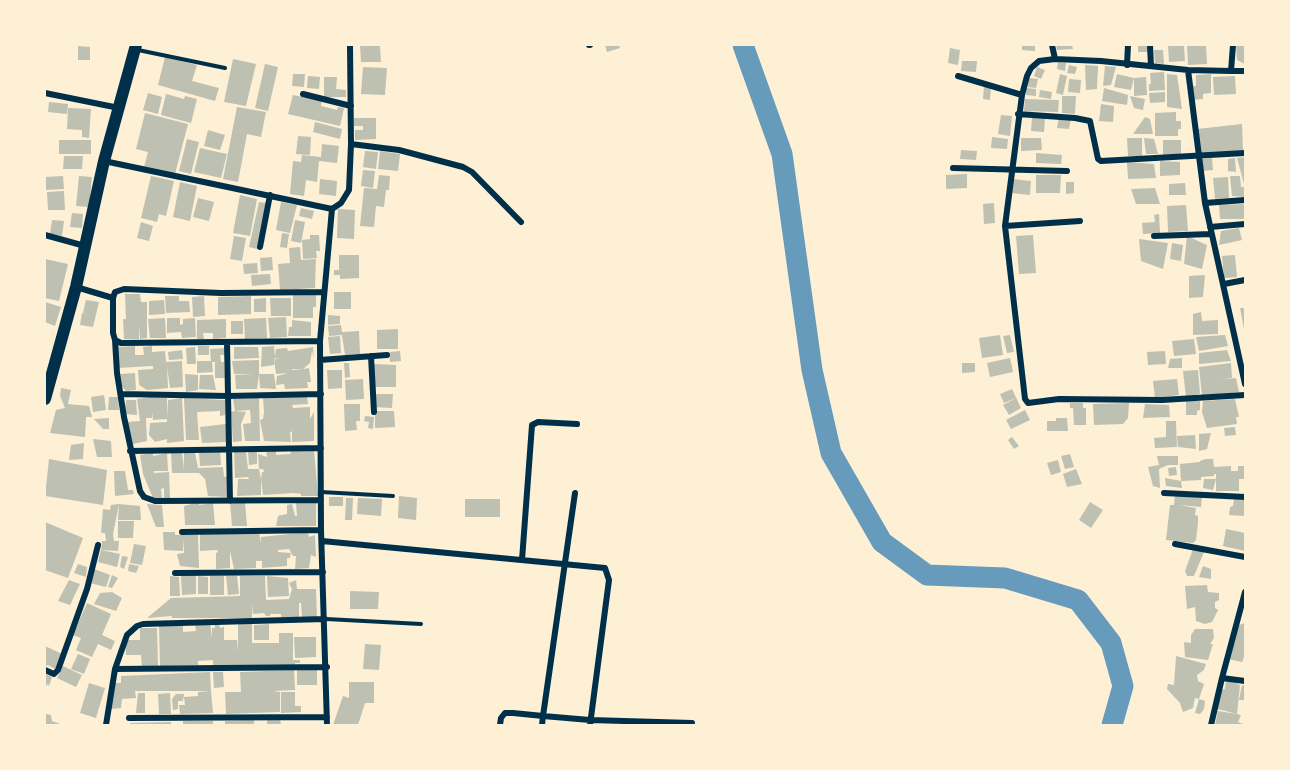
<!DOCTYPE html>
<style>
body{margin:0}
#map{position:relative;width:1290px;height:770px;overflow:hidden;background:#fdf0d5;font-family:"Space Grotesk",sans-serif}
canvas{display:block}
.frame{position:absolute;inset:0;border:46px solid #fdf0d5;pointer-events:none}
</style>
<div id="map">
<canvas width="1290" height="770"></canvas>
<div class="frame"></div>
</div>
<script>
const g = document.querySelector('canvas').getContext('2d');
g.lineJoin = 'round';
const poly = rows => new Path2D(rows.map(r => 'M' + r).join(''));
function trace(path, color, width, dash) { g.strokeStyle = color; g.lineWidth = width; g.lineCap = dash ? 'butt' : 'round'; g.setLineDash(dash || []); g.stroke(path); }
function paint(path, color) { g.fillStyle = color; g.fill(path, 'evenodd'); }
const river = poly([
 [743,45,782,154,812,370,831,453,882,542,927,575,1005,578,1078,600,1111,643,1123,686,1112,725]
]);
const building = poly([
 [360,45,380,45,381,62,361,62],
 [605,45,619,45,620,48,607,52],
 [1022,45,1035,45,1035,51,1022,50],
 [1056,45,1072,45,1073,49,1057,50],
 [1138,45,1149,45,1149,52,1138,52],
 [1168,45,1184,45,1185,61,1169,62],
 [1187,45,1206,45,1207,64,1188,65],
 [1236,45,1245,45,1245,64,1237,60],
 [78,46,90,47,90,60,78,60],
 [950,48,960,50,958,65,948,63],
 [1154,50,1163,50,1164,64,1155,63],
 [165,57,197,65,192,81,219,88,215,101,158,85],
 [233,59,256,64,246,106,224,102],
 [962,61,977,61,976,72,961,71],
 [1058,62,1066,63,1065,71,1057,69],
 [265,64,278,67,268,111,255,108],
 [1069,65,1077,67,1075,74,1067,73],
 [1085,65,1098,66,1097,89,1086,90],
 [1105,66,1116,67,1111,85,1103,86],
 [363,67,387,68,385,95,361,94],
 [1037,67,1045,70,1041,79,1034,76],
 [1164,72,1165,90,1149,91,1149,84,1151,84,1150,73],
 [293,74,305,74,304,87,292,86],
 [1060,74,1067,76,1063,95,1056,93],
 [1117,74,1134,78,1131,90,1114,87],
 [1167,74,1177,75,1182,109,1167,107],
 [1211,74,1211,93,1203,94,1203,99,1192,100,1192,86,1196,86,1196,75],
 [308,76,320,77,319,89,307,88],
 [1235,76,1236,94,1214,95,1213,77],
 [324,77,337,77,336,89,346,90,346,97,324,97],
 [1146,77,1147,95,1134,96,1134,78],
 [1029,78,1038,79,1036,88,1028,87],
 [1069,79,1081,80,1080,93,1068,92],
 [984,86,991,87,990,100,983,99],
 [1026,88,1036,89,1036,96,1026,95],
 [1104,88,1128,95,1127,105,1102,101],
 [1040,90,1052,92,1051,99,1039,97],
 [1165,92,1165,102,1150,103,1149,93],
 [148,93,162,97,158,114,143,110],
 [166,94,184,99,185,96,197,99,191,123,161,115],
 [293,95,322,101,321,106,337,110,338,107,344,108,340,126,288,114],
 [1062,96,1076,96,1075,114,1062,113],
 [1130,96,1145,99,1143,110,1134,108],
 [1025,99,1059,100,1058,112,1024,111],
 [49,102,68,104,67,114,48,112],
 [1101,104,1114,106,1113,122,1099,121],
 [237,107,266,112,261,137,247,134,238,182,223,179],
 [68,108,91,109,89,138,82,137,82,130,67,129],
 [1176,112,1176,121,1181,121,1181,129,1178,129,1178,136,1155,136,1155,113],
 [145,113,188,124,175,174,144,167,148,152,136,149],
 [1001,115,1012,116,1010,136,998,134],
 [1032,117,1045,118,1044,132,1031,131],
 [1059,117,1071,119,1069,129,1057,128],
 [1145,117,1150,119,1153,134,1133,134],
 [354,118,376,118,376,139,355,140,355,130,363,130,363,126,354,126],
 [315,122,342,129,340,139,313,132],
 [1242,124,1243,151,1201,153,1197,129],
 [208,130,225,135,220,150,204,146],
 [298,136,311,137,310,155,296,154],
 [992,137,1008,139,1007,149,991,148],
 [1021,138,1041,138,1042,150,1021,151],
 [1127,138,1142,138,1142,156,1128,156],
 [1144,138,1154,139,1158,154,1146,154],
 [187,139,199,142,191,174,179,171],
 [59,140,91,140,91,154,59,154],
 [1163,140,1181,140,1181,155,1163,156],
 [322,144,339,146,337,163,319,161,317,182,306,180,304,196,290,194,293,161,301,162,302,155,321,157],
 [200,148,227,154,221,178,194,172],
 [961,150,977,151,976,160,960,159],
 [365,151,378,152,376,169,363,167],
 [380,151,400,154,398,171,378,169],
 [1036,153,1062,155,1061,164,1036,163],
 [64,156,83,156,82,169,63,169],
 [1245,157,1245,184,1244,184,1237,158],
 [1212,158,1213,170,1203,171,1202,159],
 [1235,158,1236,172,1228,171,1228,159],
 [1160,161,1180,162,1180,175,1160,176],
 [1127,162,1154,164,1156,178,1128,179],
 [363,170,375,171,373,188,361,186],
 [967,174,967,188,946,189,946,175],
 [379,175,390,176,389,190,386,190,384,207,376,206,374,227,360,226,364,188,377,189],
 [1036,175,1061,175,1060,193,1036,193],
 [63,176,64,189,45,190,45,177],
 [79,176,92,177,89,207,76,206],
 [151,176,174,181,166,216,159,214,157,222,141,218],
 [1230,176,1240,176,1241,187,1245,187,1245,197,1232,196],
 [1228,177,1229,198,1215,199,1213,178],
 [320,179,337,181,336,196,319,194],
 [1013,179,1031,181,1030,195,1011,193],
 [180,182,197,186,190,221,173,217],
 [1066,182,1074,182,1074,193,1066,194],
 [1185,183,1186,195,1169,195,1169,184],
 [1155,188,1160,204,1136,204,1131,189],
 [64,191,65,210,48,210,47,192],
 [240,195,257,199,250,236,233,233],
 [198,198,214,202,209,221,193,217],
 [259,202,267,203,257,249,249,247],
 [281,202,297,205,290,233,276,230],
 [994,203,995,223,984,224,983,204],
 [1245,204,1245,219,1220,219,1219,205],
 [1186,205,1188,231,1168,232,1167,206],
 [301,208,314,211,312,219,299,216],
 [338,209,355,210,354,239,337,238],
 [72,213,83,214,82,228,70,227],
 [1159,214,1160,233,1143,234,1142,223,1155,222,1154,215],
 [52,220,64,221,62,236,50,234],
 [295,220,305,222,301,243,291,241],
 [141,222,153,226,149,241,137,238],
 [1239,228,1242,240,1219,245,1221,231],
 [282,233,289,234,287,248,280,247],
 [310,235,319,235,320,251,316,251,317,258,303,259,302,240,310,239],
 [1033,235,1036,273,1019,274,1016,236],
 [234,236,246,238,242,261,230,259],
 [1187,236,1207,245,1202,269,1184,264],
 [1139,239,1168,243,1163,269,1141,261],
 [1172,243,1183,245,1181,261,1170,259],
 [300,247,301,260,316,259,315,288,280,290,278,264,290,263,289,248],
 [339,255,359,255,359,278,340,279,340,275,334,275,334,270,339,270],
 [1235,255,1237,277,1224,278,1222,256],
 [272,257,273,270,261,271,260,258],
 [45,259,68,264,59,301,45,298],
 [257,263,258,273,244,274,243,264],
 [270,274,271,284,252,286,251,275],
 [1205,275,1203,297,1189,298,1189,276],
 [334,292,351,292,351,309,334,309],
 [125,294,140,294,141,302,147,302,147,338,140,339,140,325,139,339,124,339,123,319,126,319],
 [293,294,316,294,316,307,313,307,313,318,293,318],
 [165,296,179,296,179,301,189,301,190,312,166,313],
 [204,296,205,316,193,317,192,297],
 [251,296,251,314,218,315,218,297],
 [266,298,266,312,254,312,254,299],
 [270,298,291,298,291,316,271,316],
 [86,300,99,302,93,327,80,325,82,313,92,315,83,313],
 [164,300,165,314,149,315,149,301],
 [45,302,61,307,55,326,45,322],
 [1240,308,1245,308,1245,329,1244,329],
 [1201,312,1202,321,1218,320,1218,334,1193,335,1193,314],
 [328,315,340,316,340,324,328,325],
 [286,317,287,337,270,338,268,318],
 [165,318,166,338,150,338,148,319],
 [167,318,180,318,180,325,183,324,183,319,195,318,196,337,182,338,181,332,167,333],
 [266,318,267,338,245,339,244,319],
 [226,319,226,338,213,339,213,333,203,333,204,339,197,339,197,320],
 [292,320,311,322,311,336,288,336,289,327,292,327],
 [231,321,243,321,243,334,231,334],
 [341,325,342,332,359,331,360,354,345,355,342,335,329,336,328,326],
 [398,329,398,349,377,349,377,330],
 [1000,335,1003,355,982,358,979,338],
 [1010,335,1014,352,1007,353,1003,336],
 [1225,335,1228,346,1199,351,1196,337],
 [340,336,341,353,330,354,328,337],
 [1194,339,1196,354,1174,356,1172,341],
 [135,346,135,355,144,355,143,347,152,346,152,352,165,351,166,362,182,361,183,387,170,388,167,366,168,388,147,390,139,385,138,370,153,369,153,366,118,368,117,347],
 [198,346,209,346,209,355,198,355],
 [274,346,275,357,276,349,287,348,288,351,313,347,314,358,312,351,310,363,303,369,291,369,293,370,303,369,309,368,311,382,307,382,308,388,285,389,284,384,276,385,277,376,288,373,276,374,274,359,280,358,275,358,274,365,261,367,262,347],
 [195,347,196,364,187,364,186,348],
 [234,347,258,347,259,358,234,359],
 [226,348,226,355,220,355,221,362,224,362,225,378,215,378,215,362,212,362,213,372,197,373,197,361,211,361,210,349],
 [182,350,183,359,169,360,168,352],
 [1227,350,1231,361,1199,364,1199,353],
 [400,351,401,361,390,362,389,352],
 [1165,351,1166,364,1148,365,1147,352],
 [1010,358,1013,372,990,377,987,363],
 [1182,358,1182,368,1168,368,1170,359],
 [259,360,259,374,274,374,276,389,260,388,259,374,257,389,236,389,235,375,254,374,234,374,232,361],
 [344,363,349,363,350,377,345,378],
 [962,363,975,363,975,372,962,373],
 [1231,363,1232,378,1218,380,1236,378,1239,392,1202,396,1199,367],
 [374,364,396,365,396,387,373,387],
 [327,370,342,370,342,388,328,389],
 [1198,370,1200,394,1197,394,1197,396,1186,397,1183,371],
 [135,373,136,390,126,391,119,383,120,374],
 [185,374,198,375,198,390,186,392],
 [200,375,213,375,216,390,199,389],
 [363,379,364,399,346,400,345,380],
 [1177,379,1179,395,1155,398,1153,381],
 [61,388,71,390,68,404,89,406,92,417,86,417,85,437,50,433,56,410,65,408,60,396],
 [1012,389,1021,408,1009,415,1003,405,1016,398,1004,403,1000,394],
 [374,394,393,394,392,408,373,407],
 [104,395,106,410,93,412,91,397],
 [307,396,308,404,292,405,293,408,310,407,310,419,314,412,314,441,292,442,292,431,290,433,291,442,264,441,260,420,263,419,264,412,263,398],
 [109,397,118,397,119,410,108,410],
 [151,397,167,398,167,419,168,400,182,398,184,441,167,443,167,439,155,442,149,435,150,423,167,422,167,419,153,420,152,412,152,418,146,418,147,441,133,444,127,422,140,421,137,399],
 [184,398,225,400,225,415,220,416,220,411,197,412,199,440,186,440],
 [259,398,260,441,245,441,243,424,251,423,250,410,235,411,233,399],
 [1235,399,1239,417,1236,417,1237,424,1207,428,1202,412,1203,401],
 [126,400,136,400,137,415,125,414],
 [1186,401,1200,401,1200,410,1197,411,1197,415,1186,415],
 [1070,403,1083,403,1083,408,1086,408,1086,425,1074,425,1073,408,1070,408],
 [1129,403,1128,418,1123,424,1094,425,1093,404],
 [344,404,360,404,360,421,356,421,357,430,345,431],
 [1145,404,1169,405,1170,417,1143,418],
 [1025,410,1030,420,1011,429,1006,420],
 [235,411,246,412,241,424,242,441,233,442,231,412],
 [375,411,394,411,395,427,375,428],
 [365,416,374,417,373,429,368,428,369,422,364,421],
 [109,418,109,429,103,429,94,419],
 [1056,418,1067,418,1068,431,1047,431,1047,421,1056,421],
 [1166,421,1176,421,1177,447,1155,448,1154,438,1166,437],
 [226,424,226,442,202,443,200,427],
 [1235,427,1236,435,1225,436,1224,428],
 [1211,433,1207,449,1199,451,1199,434],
 [1195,435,1196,449,1178,447,1177,436],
 [1012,437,1019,446,1014,449,1008,440],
 [93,439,111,441,112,457,97,457],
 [84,443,83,459,69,460,71,445],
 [220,450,221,465,200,466,199,452],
 [266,450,276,450,276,455,290,454,292,450,314,450,318,496,301,496,301,494,293,493,263,495,261,479,261,495,237,496,238,479,249,479,248,477,235,478,234,451,246,451,248,469,259,469,261,479,262,472,264,472,263,469,259,469,258,454,267,457],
 [182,452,184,469,184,453,195,453,198,468,223,467,224,477,227,476,228,497,208,496,205,479,199,473,172,473,171,453],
 [248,452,257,452,257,464,249,465],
 [153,453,153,456,167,453,168,471,154,471,154,473,169,472,170,498,164,498,164,488,161,489,162,498,153,498,143,474,140,455],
 [1070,454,1074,467,1065,469,1061,456],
 [1157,456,1178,456,1178,465,1168,465,1159,469,1160,488,1153,486,1148,467,1159,465],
 [49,459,107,470,103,505,45,496],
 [1206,459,1213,459,1214,467,1231,466,1231,471,1238,471,1238,466,1245,466,1245,479,1239,479,1239,491,1216,491,1216,479,1213,490,1203,488,1204,479,1216,479,1216,474,1214,474,1214,476,1201,477,1201,480,1181,481,1180,464,1200,462,1200,461],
 [1058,460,1061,472,1051,475,1047,463],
 [1176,467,1177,475,1169,476,1168,468],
 [1076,469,1082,484,1067,487,1063,474],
 [114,471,125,471,128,490,133,490,134,494,115,496],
 [1165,478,1181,481,1182,488,1166,486],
 [1175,495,1202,497,1201,507,1179,505,1196,508,1195,515,1198,516,1198,523,1196,540,1193,543,1166,540,1170,505,1174,505],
 [399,496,417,498,416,520,398,518],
 [329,497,343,497,343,506,329,506],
 [346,498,353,498,352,520,345,520],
 [358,498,382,499,381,516,357,514],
 [465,499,500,499,500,517,465,517],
 [1234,499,1245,500,1245,516,1229,515,1230,507,1233,506],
 [199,502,199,505,213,503,215,525,185,525,184,506],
 [230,502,245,503,247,526,232,526],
 [316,502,316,526,276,526,278,516,287,514,287,505,292,504,295,516,297,516,296,503],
 [1090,502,1103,510,1091,528,1079,520],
 [119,504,113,534,114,541,119,541,118,551,101,550,102,541,106,541,105,533,101,533,103,509,110,510,111,505,119,504,140,506,141,520,118,520],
 [147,504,162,505,164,527,156,527],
 [118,521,134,521,133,538,118,538],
 [45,522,83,538,68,578,45,570],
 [1226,529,1245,533,1245,551,1223,546],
 [163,532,175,532,175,535,198,535,199,568,180,566,177,554,184,553,184,539,183,551,164,550],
 [259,532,261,543,261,537,308,532,309,537,315,535,316,557,311,555,309,568,295,569,296,556,293,556,289,549,278,550,278,552,291,553,290,558,287,558,287,566,262,568,262,561,256,561,256,568,234,569,230,551,230,568,216,569,216,553,218,552,217,550,200,551,200,533],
 [134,544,146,546,142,565,130,563],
 [1193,549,1204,552,1194,576,1187,576,1185,571],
 [101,550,120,554,117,567,98,562],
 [122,556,128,557,124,569,120,567],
 [78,564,87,567,86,577,74,573],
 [129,564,139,566,136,573,128,571],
 [1203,566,1211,569,1211,579,1199,577],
 [94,569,110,575,106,587,90,583],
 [112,575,118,578,112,588,108,587],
 [196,575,196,594,182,595,181,576],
 [170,576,179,577,180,596,170,596],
 [198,576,208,577,208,594,198,594],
 [210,576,224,576,224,595,210,595],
 [226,576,237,576,239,594,228,595],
 [240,576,265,576,266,600,289,599,292,589,289,583,296,580,297,589,316,589,317,618,302,618,301,603,299,603,299,617,281,617,281,614,270,614,270,616,266,616,264,613,253,614,252,604,252,618,172,618,172,616,147,618,171,598,240,596],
 [267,576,288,578,289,596,268,597],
 [69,580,80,584,70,605,58,601],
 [1207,585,1208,592,1219,593,1219,600,1215,602,1215,608,1218,610,1212,622,1205,624,1196,621,1195,607,1187,609,1185,586],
 [350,591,379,592,378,609,350,609],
 [112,592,122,598,116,611,94,604,100,593],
 [87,603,111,614,102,635,115,641,111,650,98,644,92,657,76,650,81,638,73,635],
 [210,623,212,638,212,628,215,628,215,624,219,624,220,628,224,627,224,640,237,640,238,652,238,624,252,624,252,643,279,643,279,633,293,633,293,660,300,660,300,663,295,663,295,666,213,666,213,660,198,661,198,665,160,666,159,626,183,625,183,632,196,631,195,624],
 [1245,623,1245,655,1242,662,1228,659,1239,625],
 [269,624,269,640,254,640,254,625],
 [140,628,157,628,158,666,142,667,141,655,126,655,125,640,140,640],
 [1195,629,1213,629,1214,638,1210,644,1213,644,1208,660,1185,657,1184,642,1191,643,1191,635],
 [294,637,316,637,316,657,295,658],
 [365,644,381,645,379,670,363,669],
 [45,646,62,654,55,669,48,665,45,666],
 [78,654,90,659,84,674,71,669],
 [1176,656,1206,664,1204,670,1197,675,1198,681,1204,684,1199,699,1205,701,1204,709,1200,714,1195,713,1199,699,1195,698,1193,708,1183,712,1180,703,1167,689,1168,684,1174,685],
 [63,666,82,675,76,687,57,678],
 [294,670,295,690,273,691,280,692,280,712,226,714,225,692,241,692,240,672],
 [297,670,317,670,317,685,297,685],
 [210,672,211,691,135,691,136,698,122,699,121,708,111,709,114,683,121,683,121,676],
 [213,672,223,672,224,687,214,688],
 [45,674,52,677,49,686,48,684,45,687],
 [1226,681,1232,681,1240,685,1237,714,1241,715,1238,722,1245,725,1215,725,1218,711,1237,714,1218,709,1221,690,1225,689],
 [349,682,374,682,374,703,365,703,358,725,333,725,343,696,349,698],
 [89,683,105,688,96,718,80,713],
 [1242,685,1245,686,1245,700,1239,700],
 [211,691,213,713,180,714,179,705,185,705,184,697,198,696,198,692],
 [281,692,295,692,295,706,301,706,301,712,281,713],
 [138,693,145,693,145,713,136,713],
 [170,693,171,714,159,714,158,694],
 [176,694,184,694,183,701,178,701,178,709,173,710,172,699],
 [45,714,51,715,52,721,63,725,45,725],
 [280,718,281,725,267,725,267,719],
 [254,720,254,725,225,725,225,721],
 [183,721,213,721,213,725,183,725],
 [171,722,171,725,131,725,130,723]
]);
const service = poly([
 [138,50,225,68],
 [321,492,393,496],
 [326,619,421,624]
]);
const minor = poly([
 [589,45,590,45],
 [1052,45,1055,59],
 [1150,45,1151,66],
 [1233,45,1231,71,1188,70,1101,61,1055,59,1039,61,1031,68,1027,76,1022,95,1005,226,1025,399,1028,403,1059,399,1162,400,1245,395],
 [1127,65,1128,45],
 [1188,70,1205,203,1245,384],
 [1231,71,1245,71],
 [958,76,1022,95],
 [45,93,119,108],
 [303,94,351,106],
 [1018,114,1075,118,1090,121,1098,159,1101,161,1245,153],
 [351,144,399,150,463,167,472,172,521,222],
 [104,161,332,209,320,341,321,530,327,725],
 [953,168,1067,171],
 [1205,203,1245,200],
 [332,209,341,203,349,190,351,144,350,45],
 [1005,226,1080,221],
 [1210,227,1245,224],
 [45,235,85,246],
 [1154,236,1211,234],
 [260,247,270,195],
 [1224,284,1245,280],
 [76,287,113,298,113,333,115,340,121,343,320,341],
 [113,298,115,292,124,289,221,293,324,292],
 [115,340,117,373,124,417,140,491,144,497,155,501,321,500],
 [227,342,230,501],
 [371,356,374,412],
 [320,360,387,355],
 [121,394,228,396,321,394],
 [130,451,321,448],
 [575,493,543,716,590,720,692,723],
 [1164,493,1245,497],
 [182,532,321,530],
 [322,541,605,568,609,580,590,725],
 [1175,544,1245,557],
 [522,560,532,425,538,422,577,424],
 [175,573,323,572],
 [115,669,327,667],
 [45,670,54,674,58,670,87,589,98,545],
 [1222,678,1245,681],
 [129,718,327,717],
 [106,725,115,669,127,635,137,626,143,624,325,619],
 [500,725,501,718,505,713,513,713,543,716,542,725],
 [1211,725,1222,678,1245,592]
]);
const trunk = poly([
 [45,399,76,287,104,161,136,45]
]);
trace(river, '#669bbc', 21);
paint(building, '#bec0b2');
trace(service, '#003049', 4);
trace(minor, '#003049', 6);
trace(trunk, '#003049', 12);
</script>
